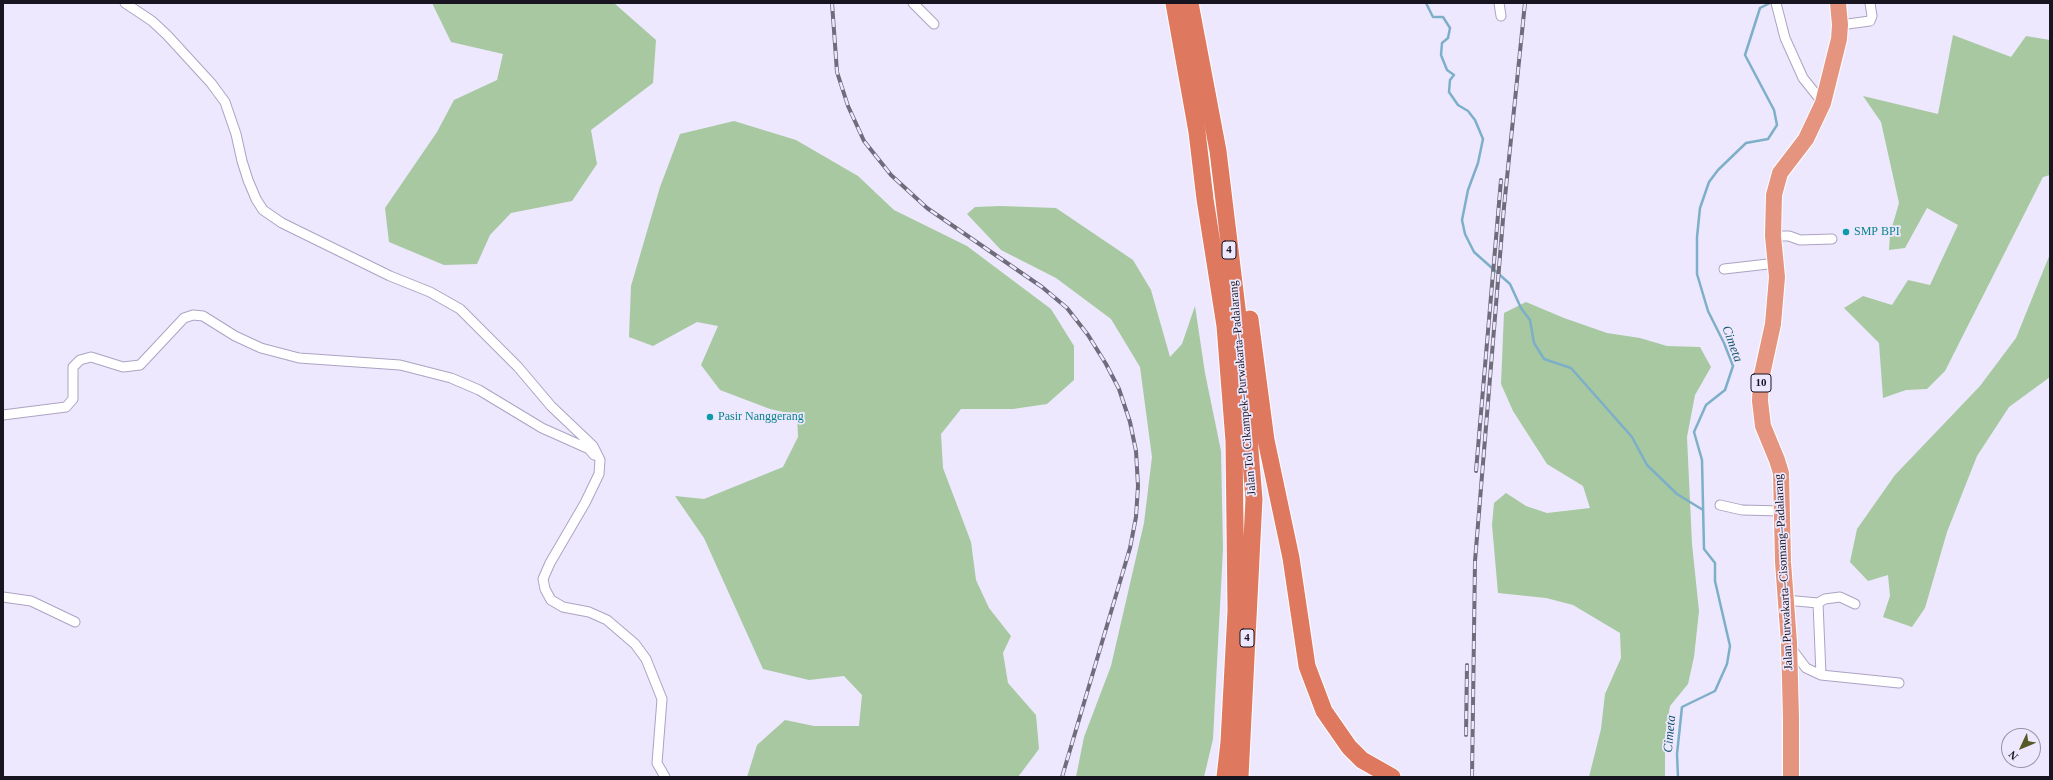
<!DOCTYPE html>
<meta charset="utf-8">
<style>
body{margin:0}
#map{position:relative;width:2053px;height:780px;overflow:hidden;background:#ede8fd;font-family:Georgia,serif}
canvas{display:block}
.frame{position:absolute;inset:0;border:4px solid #181521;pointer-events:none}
.north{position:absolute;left:2001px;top:728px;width:40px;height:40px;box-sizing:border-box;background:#ede8fd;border:1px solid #9894a5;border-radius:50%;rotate:226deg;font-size:11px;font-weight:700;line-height:16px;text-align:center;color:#181521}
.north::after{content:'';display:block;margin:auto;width:14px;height:18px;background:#575a28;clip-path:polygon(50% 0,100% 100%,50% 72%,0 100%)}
</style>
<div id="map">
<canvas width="2053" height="780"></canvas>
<div class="frame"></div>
<div class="north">N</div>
</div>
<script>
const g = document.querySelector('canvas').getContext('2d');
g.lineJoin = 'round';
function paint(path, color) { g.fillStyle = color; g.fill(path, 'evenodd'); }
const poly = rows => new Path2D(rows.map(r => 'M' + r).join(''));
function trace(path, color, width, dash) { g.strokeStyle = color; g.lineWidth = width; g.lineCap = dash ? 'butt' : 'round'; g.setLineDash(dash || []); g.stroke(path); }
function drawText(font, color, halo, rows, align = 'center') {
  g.font = font + ' Georgia,serif'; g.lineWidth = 3.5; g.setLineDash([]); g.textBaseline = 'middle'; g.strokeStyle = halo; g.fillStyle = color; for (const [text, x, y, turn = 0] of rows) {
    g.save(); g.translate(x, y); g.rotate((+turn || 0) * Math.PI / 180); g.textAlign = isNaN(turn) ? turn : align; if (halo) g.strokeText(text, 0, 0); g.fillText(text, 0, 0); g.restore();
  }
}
const forest = poly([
 [432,3,614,3,656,40,653,83,591,130,597,164,572,201,511,213,490,235,477,264,444,265,389,242,385,208,437,132,454,100,497,80,503,54,451,42],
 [1953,35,2011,57,2026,36,2050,40,2050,175,2043,177,1945,371,1927,389,1906,390,1883,398,1879,343,1844,308,1863,296,1892,305,1908,280,1930,285,1958,225,1927,208,1905,248,1889,250,1890,234,1899,203,1881,122,1863,96,1938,114],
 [734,121,796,140,858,176,894,210,967,246,1051,309,1074,346,1074,380,1047,404,1013,409,961,409,941,434,943,468,971,542,976,580,989,608,1011,636,1003,653,1008,683,1036,715,1039,749,1018,777,747,777,757,745,785,720,814,726,859,726,862,695,844,676,809,680,763,669,704,538,675,496,704,499,783,467,798,437,797,415,770,409,720,390,701,365,718,326,697,322,653,346,629,337,631,286,660,187,680,134],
 [1001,206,1056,208,1133,260,1151,290,1170,357,1182,344,1195,306,1205,373,1221,451,1223,549,1213,739,1204,777,1076,777,1084,737,1111,666,1144,523,1152,457,1140,367,1111,319,1056,278,1001,250,967,214,975,207],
 [2050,254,2050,377,2009,407,1977,456,1947,532,1925,608,1912,627,1883,617,1890,596,1888,575,1868,581,1850,562,1857,529,1895,475,1980,386,2016,338],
 [1526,302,1564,318,1607,333,1640,338,1667,346,1700,347,1711,367,1695,395,1687,437,1692,544,1699,611,1694,657,1688,684,1670,706,1665,736,1665,777,1589,777,1601,729,1605,694,1621,658,1620,633,1573,605,1546,598,1498,593,1492,525,1494,503,1506,493,1526,506,1547,513,1590,508,1583,486,1547,464,1513,411,1501,384,1504,313]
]);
const stream = poly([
 [1426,3,1433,17,1443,17,1450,28,1448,38,1442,43,1441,55,1447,70,1454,75,1450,80,1449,92,1458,105,1468,111,1475,120,1483,139,1478,163,1468,190,1462,220,1465,234,1474,252,1510,284,1521,308,1530,320,1534,343,1544,359,1571,368,1632,437,1647,465,1677,494,1703,510],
 [1678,777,1677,754,1682,707,1715,691,1727,664,1730,646,1715,581,1715,563,1704,549,1702,460,1694,432,1706,405,1725,390,1733,366,1724,343,1708,311,1697,274,1697,237,1700,208,1709,182,1718,170,1746,143,1768,139,1777,125,1774,110,1745,55,1760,8,1770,3]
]);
const minor = poly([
 [125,3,152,21,167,35,211,83,225,102,236,134,242,161,248,180,256,199,263,210,282,223,390,276,430,292,460,309,518,367,551,406,593,446,600,460,599,474,585,503,550,563,543,579,545,589,551,600,563,607,589,612,607,620,635,644,646,659,662,699,657,763,665,777],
 [913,3,934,24],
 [1499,3,1501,16],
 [1776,3,1785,38,1803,78,1823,103],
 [1840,25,1870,21,1872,16,1870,3],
 [1773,236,1789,236,1800,240,1832,239],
 [1724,269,1777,263],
 [3,415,66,407,73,399,73,367,80,360,91,357,123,367,140,365,184,318,193,315,203,316,235,336,261,348,299,358,400,365,451,378,479,390,542,428,589,449,594,455],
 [1720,505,1742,510,1782,511],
 [3,597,31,601,75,622],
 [1785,600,1818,603],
 [1791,648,1806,668,1821,675,1899,683],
 [1821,675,1818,603,1825,599,1840,597,1855,604]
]);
const trunk = poly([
 [1791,777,1791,718,1789,643,1783,562,1781,473,1777,460,1763,426,1760,401,1761,379,1773,324,1777,277,1773,236,1774,195,1780,173,1806,139,1823,103,1839,39,1840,25,1838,3]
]);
const motorway = poly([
 [1174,3,1197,132,1205,199,1225,326,1234,441,1236,611,1229,742,1225,777],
 [1190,3,1218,151,1241,341,1254,499,1240,777],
 [1250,319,1266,440,1291,558,1307,666,1324,711,1349,747,1362,760,1392,777]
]);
const rail = poly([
 [832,3,837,72,848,106,864,141,891,175,927,208,1042,287,1067,308,1088,335,1106,364,1119,389,1130,422,1136,451,1138,486,1136,517,1130,548,1062,777],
 [1476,471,1501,180],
 [1466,735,1467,665],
 [1472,777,1475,561,1504,207,1525,3]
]);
const markers = [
 [1846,232,4,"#0f9aa8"],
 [710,417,4,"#0f9aa8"]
];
const shields = [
 [1229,250,14],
 [1761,383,20],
 [1247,638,14]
];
const shieldNames = [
 ["4",1229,250],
 ["10",1761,383],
 ["4",1247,638]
];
const cultureNames = [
 ["SMP BPI",1854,232],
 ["Pasir Nanggerang",718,417]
];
const streetNames = [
 ["Jalan Tol Cikampek–Purwakarta–Padalarang",1243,388,-95],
 ["Jalan Purwakarta–Cisomang–Padalarang",1784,572,-93]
];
const waterNames = [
 ["Cimeta",1732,344,70],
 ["Cimeta",1670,734,-85]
];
paint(forest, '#a7c8a1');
trace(stream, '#7eafc9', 2.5);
trace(minor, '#aca3c3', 11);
trace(trunk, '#fff', 18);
trace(motorway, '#fff', 19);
trace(minor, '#fff', 9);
trace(trunk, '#e4947f', 16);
trace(motorway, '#de795f', 17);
trace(rail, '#706c7c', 4);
trace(rail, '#ede8fd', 2.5, [8]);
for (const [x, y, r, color] of markers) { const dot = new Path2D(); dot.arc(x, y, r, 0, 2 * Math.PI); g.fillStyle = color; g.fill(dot); trace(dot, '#ede8fd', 1.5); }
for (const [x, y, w] of shields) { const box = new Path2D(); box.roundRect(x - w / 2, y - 9, w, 18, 3); g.fillStyle = '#ede8fd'; g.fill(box); trace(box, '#181521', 1); }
drawText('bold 11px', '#181521', null, shieldNames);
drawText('12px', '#0d838f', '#ede8fd', cultureNames, 'left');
drawText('12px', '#181521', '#ede8fd', streetNames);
drawText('italic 13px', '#13526c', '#ede8fd', waterNames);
</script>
